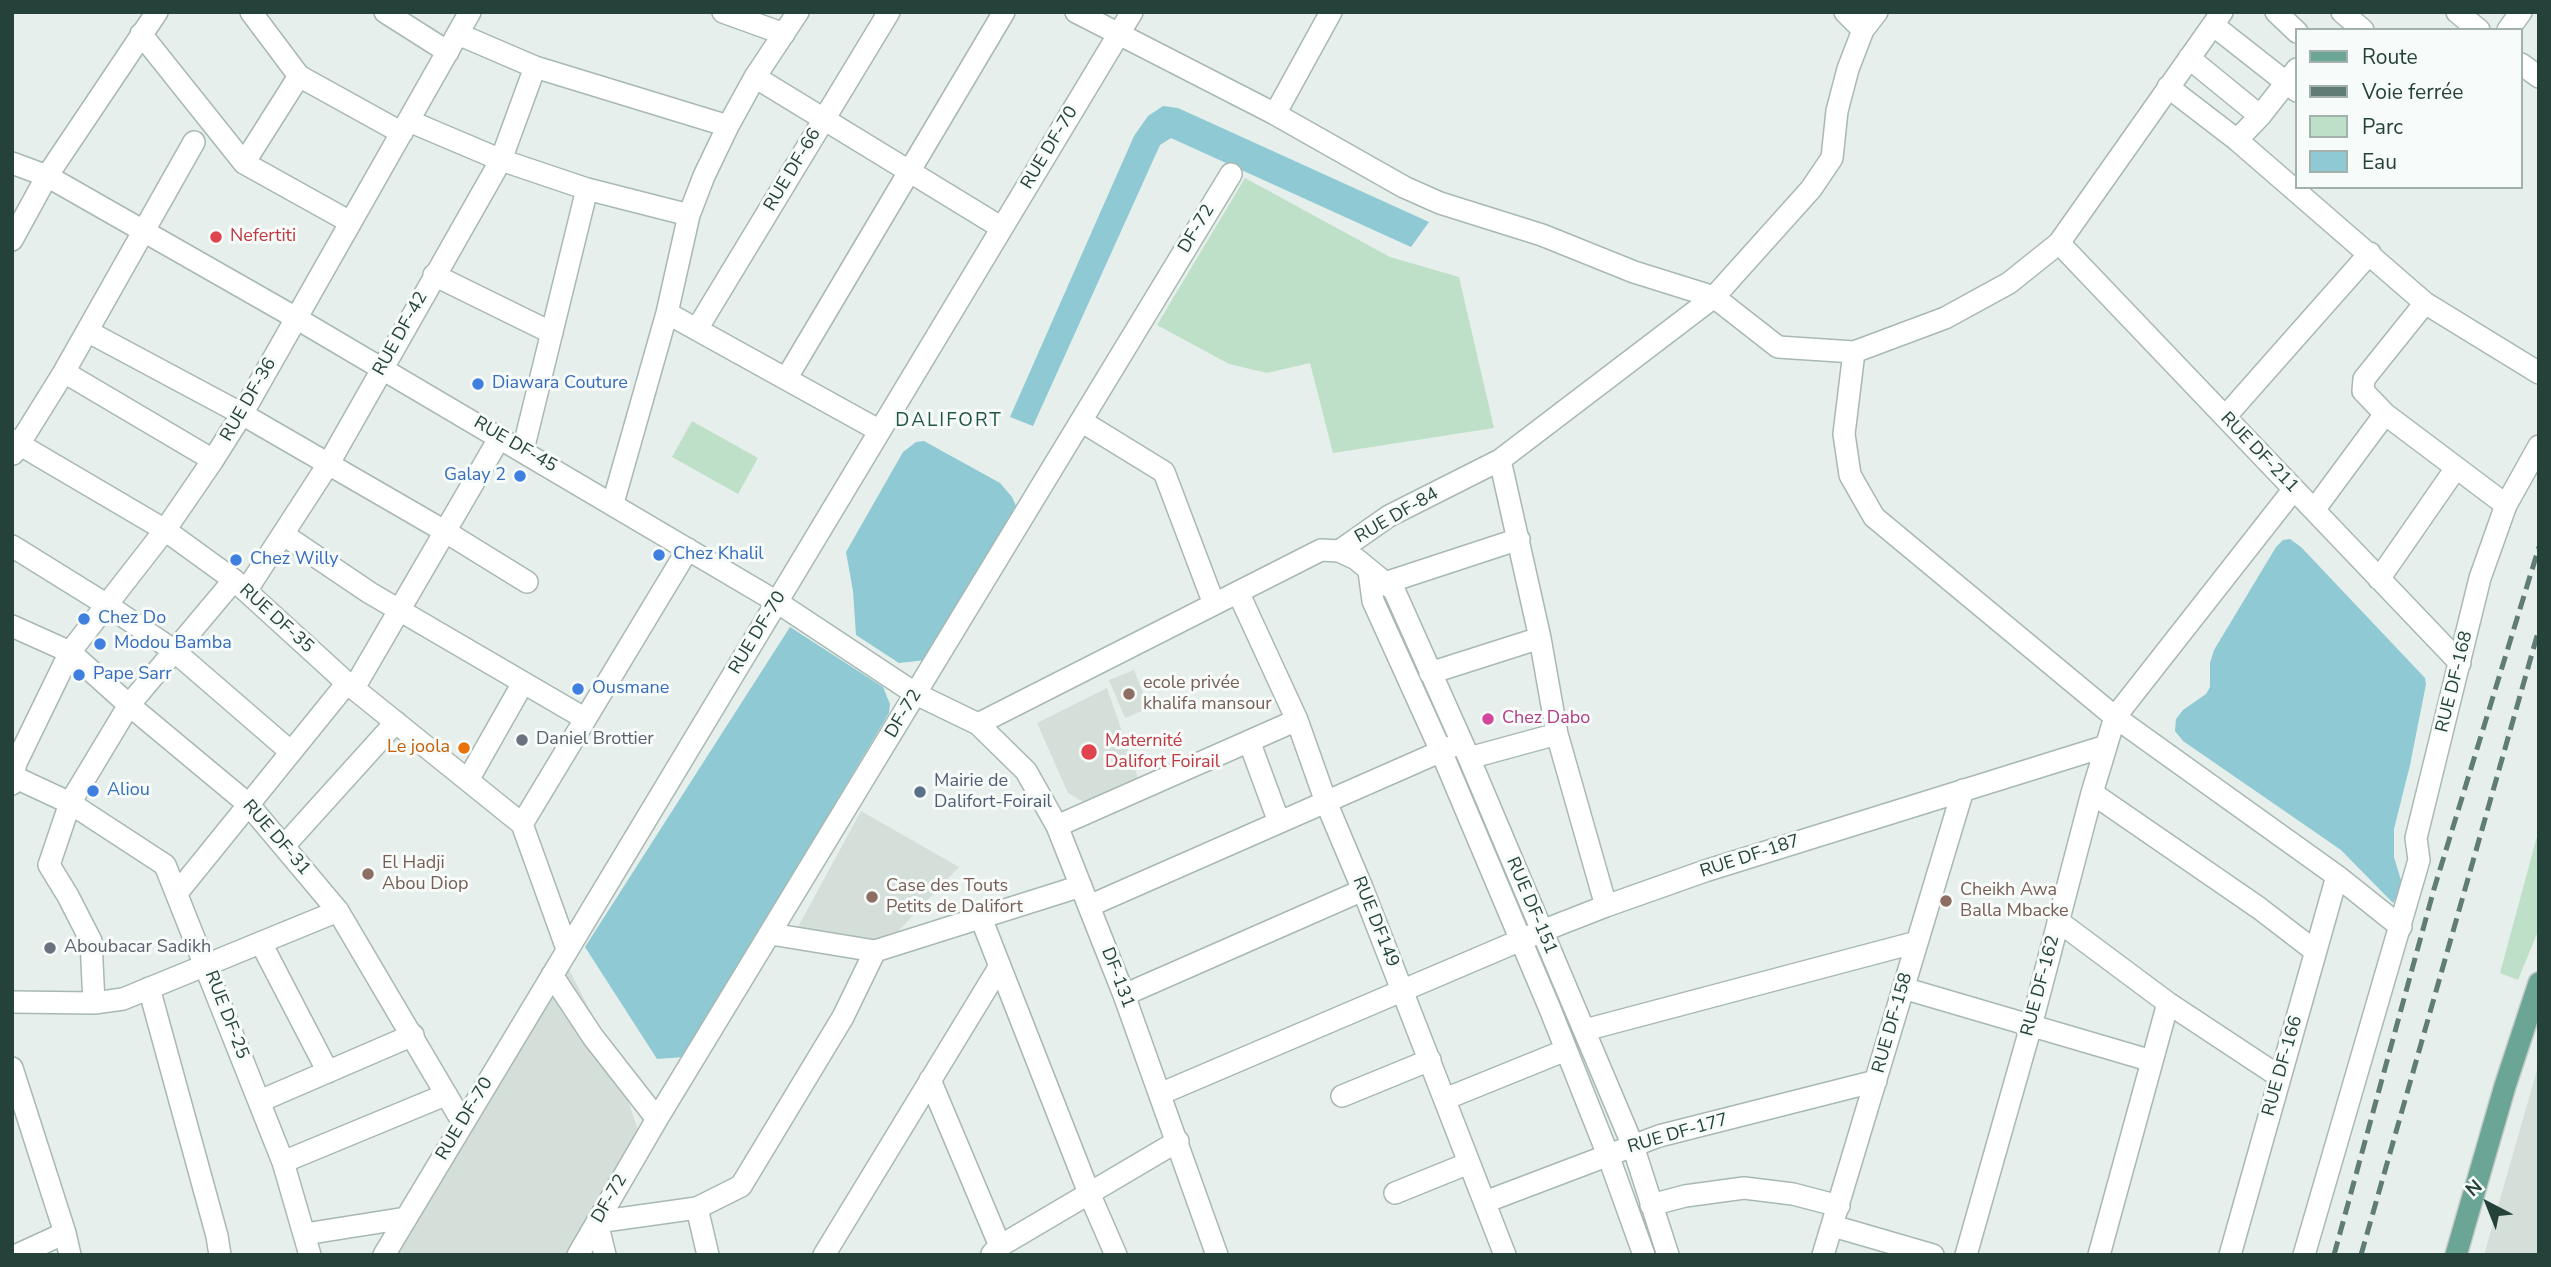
<!DOCTYPE html>
<meta charset="utf-8">
<style>
body{margin:0}
#map{position:relative;width:2551px;height:1267px;overflow:hidden;background:#e6efeb;font-family:"Nunito Sans",sans-serif}
canvas{display:block}
.frame{position:absolute;inset:0;border:14px solid #24423a;pointer-events:none}
.legend{position:absolute;left:2295px;top:28px;width:228px;height:161px;box-sizing:border-box;background:#f7fbf9;border:2px solid #a3b1ad;margin:0;padding:9px 12px;list-style:none;font-size:21px;color:#24423a}
.legend li{display:flex;align-items:center;gap:14px;height:35px}
.legend b{width:35px;border:2px solid #a3b1ad}
.north{position:absolute;left:2453px;top:1169px;width:70px;height:70px;-webkit-text-stroke:5px #f7fbf9;paint-order:stroke;rotate:318deg;font-size:19px;font-weight:700;line-height:28px;text-align:center;color:#24423a}
.north::after{content:'';display:block;margin:auto;width:24px;height:32px;background:#24423a;clip-path:polygon(50% 0,100% 100%,50% 72%,0 100%)}
</style>
<div id="map">
<canvas width="2551" height="1267"></canvas>
<div class="frame"></div>
<ul class="legend">
<li><b style="height:9px;background:#6aa596"></b>Route</li>
<li><b style="height:9px;background:#5f7d75"></b>Voie ferrée</li>
<li><b style="height:19px;background:#bfe0c8"></b>Parc</li>
<li><b style="height:19px;background:#8ec9d4"></b>Eau</li>
</ul>
<div class="north">N</div>
</div>
<script>
const g = document.querySelector('canvas').getContext('2d');
g.lineJoin = 'round';
function paint(path, color) { g.fillStyle = color; g.fill(path, 'evenodd'); }
const poly = rows => new Path2D(rows.map(r => 'M' + r).join(''));
function trace(path, color, width, dash) { g.strokeStyle = color; g.lineWidth = width; g.lineCap = dash ? 'butt' : 'round'; g.setLineDash(dash || []); g.stroke(path); }
function drawText(font, color, halo, rows, align = 'center') {
  g.font = font + ' "Nunito Sans",sans-serif'; g.lineWidth = 6; g.setLineDash([]); g.textBaseline = 'middle'; g.strokeStyle = halo; g.fillStyle = color; for (const [text, x, y, turn = 0] of rows) {
    g.save(); g.translate(x, y); g.rotate((+turn || 0) * Math.PI / 180); g.textAlign = isNaN(turn) ? turn : align; if (halo) g.strokeText(text, 0, 0); g.fillText(text, 0, 0); g.restore();
  }
}
const built = poly([
 [1134,670,1149,708,1125,718,1109,680],
 [1107,688,1139,781,1084,802,1068,793,1037,723],
 [861,811,959,867,887,943,798,927],
 [568,967,613,1056,640,1136,568,1255,394,1255],
 [2539,1063,2539,1255,2484,1255]
]);
const green = poly([
 [1245,178,1390,257,1459,277,1494,428,1333,453,1310,363,1267,373,1229,364,1157,325],
 [692,421,758,458,738,494,672,457],
 [2539,829,2539,929,2518,980,2500,973]
]);
const water = poly([
 [1163,106,1178,108,1429,222,1411,247,1171,138,1160,145,1033,426,1010,417,1134,136,1148,116],
 [924,441,1000,483,1012,497,1017,508,926,660,899,663,856,635,853,591,846,552,903,452,916,442],
 [2290,539,2301,547,2425,678,2426,684,2410,765,2394,829,2394,857,2403,887,2393,903,2341,850,2183,741,2175,731,2176,719,2183,710,2206,694,2210,687,2210,663,2214,650,2276,547,2283,540],
 [790,627,883,687,890,704,889,713,684,1057,657,1059,585,947]
]);
const minor = poly([
 [251,12,299,76,402,133],
 [385,12,448,52],
 [723,12,784,34],
 [1076,12,1275,114,1404,187,1440,203,1542,235,1634,272,1714,297,1778,347,1854,352,1945,318,2009,283,2059,243,2222,12],
 [1845,12,1863,30],
 [2276,12,2297,32],
 [2342,12,2363,30],
 [2457,12,2479,30],
 [2213,25,2297,91],
 [2508,30,2521,12],
 [141,34,244,163,350,222],
 [458,34,535,67,728,126],
 [2189,58,2260,116],
 [2521,64,2539,77],
 [755,77,1002,228],
 [2168,87,2237,140,2425,303,2539,373],
 [1275,114,1331,12],
 [409,121,501,160,587,189,689,215],
 [2237,140,2260,116,2297,69],
 [12,163,47,176,296,318,777,602,916,694,978,724,1026,771,1057,826,1124,995,1217,1255],
 [244,163,299,76],
 [12,240,47,176,157,12],
 [2059,243,2460,663],
 [434,275,552,333],
 [2425,303,2364,379,2363,391,2385,414,2506,505],
 [667,313,880,431],
 [697,329,889,12],
 [87,331,242,414,446,532,527,582],
 [1854,352,1844,434,1850,475,1874,517,2115,717,2337,876,2401,927],
 [64,372,213,460],
 [786,379,1004,12],
 [2225,417,2370,253],
 [1081,421,1164,472,1214,604],
 [12,440,165,530,234,580,347,683,522,824],
 [523,450,587,189],
 [13,454,64,372,194,142],
 [1500,460,1540,638,1557,734,1606,906],
 [613,503,667,313,689,215,704,176,728,126,755,77,798,12],
 [2314,510,2385,414],
 [284,535,370,593,584,718],
 [12,546,107,605,173,650,291,752],
 [1339,551,1356,559,1394,590,1469,758,1633,1146,1668,1255],
 [1369,571,1373,601,1441,751,1550,1009,1608,1155,1644,1255],
 [2379,579,2456,468],
 [1385,583,1519,539],
 [246,591,329,463,501,160,535,67],
 [1238,592,1297,720,1326,802,1363,890,1505,1255],
 [12,626,70,652,129,705,248,804,338,911,463,1123],
 [1430,673,1540,638],
 [354,688,500,437],
 [978,724,1321,550,1339,551,1389,516,1500,460,1714,297,1811,189,1832,158,1837,111,1848,69,1863,30,1877,12],
 [1249,741,1279,822],
 [1469,758,1557,734],
 [12,776,70,803,165,865,283,1162,310,1255],
 [468,780,523,683],
 [12,784,16,763,70,652,165,530,213,460,242,414,470,12],
 [2092,793,2259,908,2315,951],
 [522,824,688,549],
 [522,824,567,949],
 [1057,826,1297,720],
 [284,846,396,722],
 [177,893,347,683],
 [1089,906,1453,746],
 [981,918,1089,1193,1116,1255],
 [2058,921,2168,1003,2280,1077],
 [771,934,875,951,1081,886],
 [261,943,328,1072],
 [552,975,593,1037,657,1119],
 [149,988,217,1236,220,1255],
 [1903,988,2152,1061],
 [1124,995,1363,890],
 [12,1002,94,1003,123,999,338,911],
 [94,1003,91,941,68,896,49,865,70,803,129,705,234,580],
 [1585,1030,1917,942],
 [12,1068,65,1233,70,1255],
 [930,1080,1000,1246,992,1254],
 [1160,1094,1542,931,1606,906,1705,871,2106,746],
 [1342,1096,1430,1060],
 [1445,1099,1566,1050],
 [260,1101,413,1035],
 [283,1162,445,1095],
 [1395,1193,1469,1163],
 [1485,1202,1659,1136,1876,1081],
 [1651,1205,1685,1196,1744,1188,1793,1194,1839,1206],
 [697,1208,708,1255],
 [1833,1226,1933,1255],
 [305,1234,406,1218],
 [1000,1246,1178,1141],
 [17,1255,65,1233],
 [384,1255,1132,12],
 [578,1255,657,1119,1231,174],
 [605,1255,597,1222,697,1208,741,1186,843,1017,875,951],
 [824,1255,1000,966],
 [1823,1255,1963,790],
 [1966,1255,2031,1026,2092,793,2115,717,2294,489],
 [2099,1255,2168,1003],
 [2230,1255,2337,876],
 [2304,1255,2419,860,2416,838,2480,578,2506,505,2539,446]
]);
const major = poly([
 [2456,1255,2505,1086,2539,983]
]);
const rail = poly([
 [2334,1255,2434,889,2539,547],
 [2361,1255,2539,629]
]);
const markers = [
 [216,237,7,"#e0444e"],
 [478,384,7,"#3f7fe0"],
 [520,476,7,"#3f7fe0"],
 [659,555,7,"#3f7fe0"],
 [236,560,7,"#3f7fe0"],
 [84,619,7,"#3f7fe0"],
 [100,644,7,"#3f7fe0"],
 [79,675,7,"#3f7fe0"],
 [578,689,7,"#3f7fe0"],
 [1129,694,7,"#8d6e63"],
 [1488,719,7,"#d1479c"],
 [522,740,7,"#6b7280"],
 [464,748,7,"#e8710a"],
 [1089,752,9,"#e0444e"],
 [93,791,7,"#3f7fe0"],
 [920,792,7,"#5c6f8a"],
 [368,874,7,"#8d6e63"],
 [872,897,7,"#8d6e63"],
 [1946,901,7,"#8d6e63"],
 [50,948,7,"#6b7280"]
];
const streetNames = [
 ["RUE DF-70",1050,148,-59],
 ["RUE DF-66",793,170,-59],
 ["DF-72",1197,229,-59],
 ["RUE DF-42",401,334,-61],
 ["RUE DF-36",249,400,-60],
 ["RUE DF-45",515,445,30],
 ["RUE DF-211",2259,453,46],
 ["RUE DF-84",1397,516,-30],
 ["RUE DF-35",276,619,42],
 ["RUE DF-70",758,633,-59],
 ["RUE DF-168",2455,682,-76],
 ["DF-72",904,714,-59],
 ["RUE DF-31",276,838,49],
 ["RUE DF-187",1750,857,-18],
 ["RUE DF-151",1531,906,67],
 ["RUE DF149",1375,922,68],
 ["DF-131",1117,978,69],
 ["RUE DF-162",2041,986,-75],
 ["RUE DF-25",226,1015,69],
 ["RUE DF-158",1893,1023,-74],
 ["RUE DF-166",2283,1066,-74],
 ["RUE DF-70",465,1119,-59],
 ["RUE DF-177",1678,1134,-16],
 ["DF-72",610,1199,-60]
];
const healthNames = [
 ["Nefertiti",230,237],
 ["Maternité",1105,742],
 ["Dalifort Foirail",1105,763]
];
const shopNames = [
 ["Diawara Couture",492,384],
 ["Galay 2",506,476,"right"],
 ["Chez Khalil",673,555],
 ["Chez Willy",250,560],
 ["Chez Do",98,619],
 ["Modou Bamba",114,644],
 ["Pape Sarr",93,675],
 ["Ousmane",592,689],
 ["Aliou",107,791]
];
const educationNames = [
 ["ecole privée",1143,684],
 ["khalifa mansour",1143,705],
 ["El Hadji",382,864],
 ["Abou Diop",382,885],
 ["Case des Touts",886,887],
 ["Petits de Dalifort",886,908],
 ["Cheikh Awa",1960,891],
 ["Balla Mbacke",1960,912]
];
const hotelNames = [
 ["Chez Dabo",1502,719]
];
const worshipNames = [
 ["Daniel Brottier",536,740],
 ["Aboubacar Sadikh",64,948]
];
const foodNames = [
 ["Le joola",450,748]
];
const serviceNames = [
 ["Mairie de",934,782],
 ["Dalifort-Foirail",934,803]
];
const neighbourhoodNames = [
 ["DALIFORT",949,421]
];
paint(built, '#d4dfda');
paint(green, '#bfe0c8');
paint(water, '#8ec9d4');
trace(minor, '#a8b8b2', 24);
trace(major, '#c2cac8', 24);
trace(minor, '#fff', 21);
trace(major, '#6aa596', 21);
trace(rail, '#5f7d75', 5, [14, 7]);
for (const [x, y, r, color] of markers) { const dot = new Path2D(); dot.arc(x, y, r, 0, 2 * Math.PI); g.fillStyle = color; g.fill(dot); trace(dot, '#f7fbf9', 2.5); }
drawText('18px', '#24423a', '#f7fbf9', streetNames);
drawText('18px', '#be3a42', '#f7fbf9', healthNames, 'left');
drawText('18px', '#366cbe', '#f7fbf9', shopNames, 'left');
drawText('18px', '#785e54', '#f7fbf9', educationNames, 'left');
drawText('18px', '#b23c85', '#f7fbf9', hotelNames, 'left');
drawText('18px', '#5b616d', '#f7fbf9', worshipNames, 'left');
drawText('18px', '#c56008', '#f7fbf9', foodNames, 'right');
drawText('18px', '#4e5e75', '#f7fbf9', serviceNames, 'left');
g.letterSpacing = '2px';
drawText('19px', '#1f5548', '#f7fbf9', neighbourhoodNames);
g.letterSpacing = '0px';
</script>
